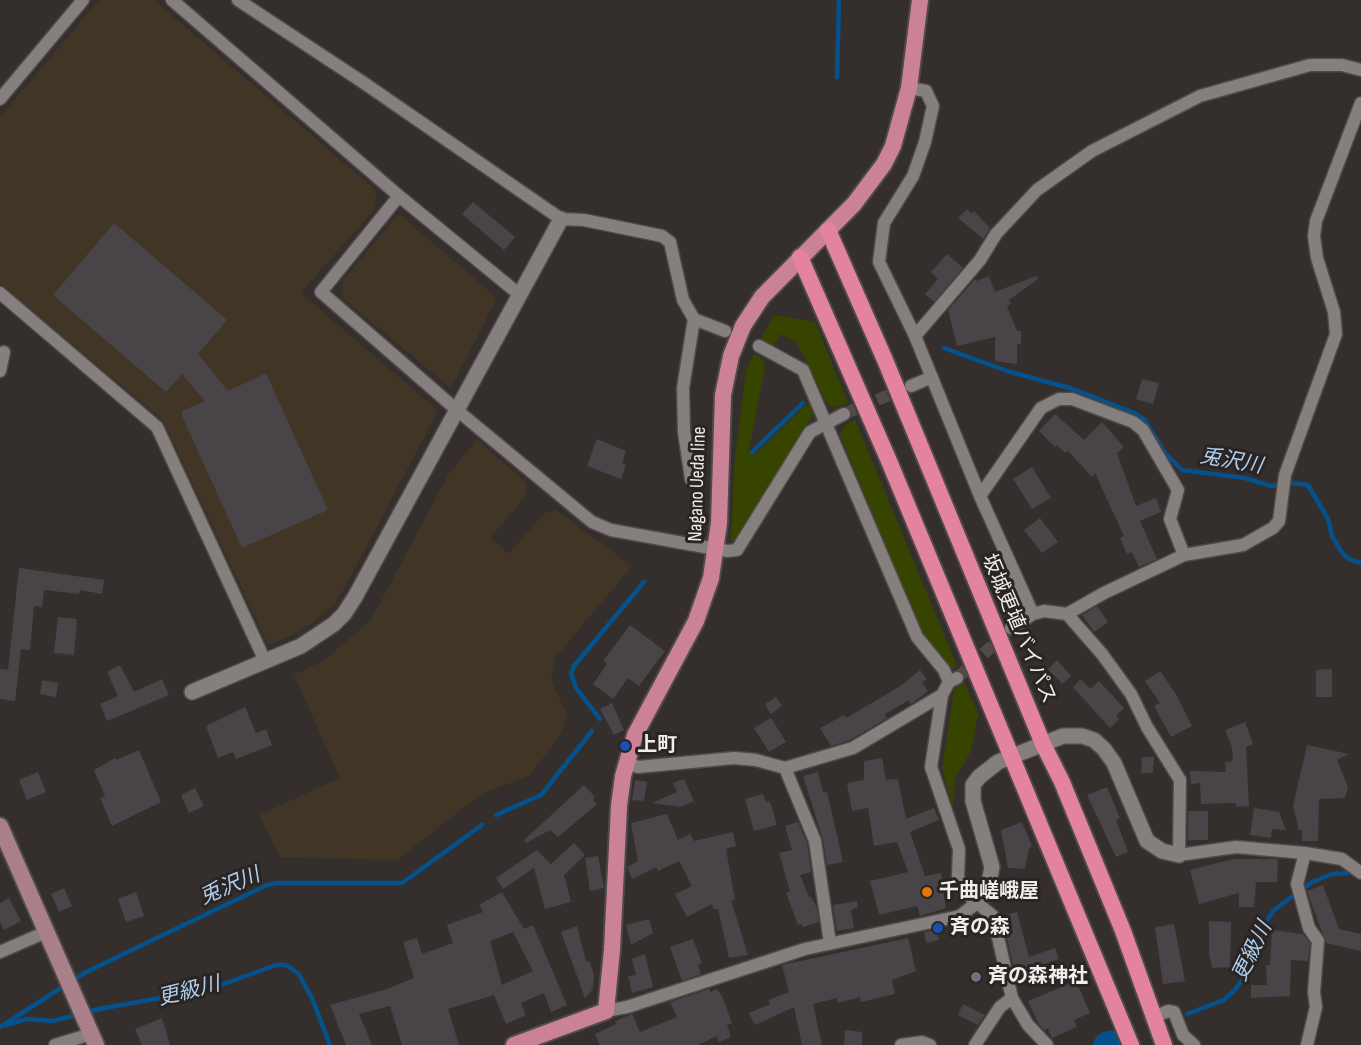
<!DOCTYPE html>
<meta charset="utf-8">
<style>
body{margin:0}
canvas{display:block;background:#342e2c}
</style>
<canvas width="1361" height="1045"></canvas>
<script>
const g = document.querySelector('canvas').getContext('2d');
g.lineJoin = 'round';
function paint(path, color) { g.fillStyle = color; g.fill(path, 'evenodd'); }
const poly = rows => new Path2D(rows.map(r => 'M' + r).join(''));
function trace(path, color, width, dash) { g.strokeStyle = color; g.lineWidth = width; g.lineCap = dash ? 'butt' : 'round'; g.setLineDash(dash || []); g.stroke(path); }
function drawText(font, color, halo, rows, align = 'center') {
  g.font = font + ' "Sofia Sans Condensed","Noto Sans JP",sans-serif'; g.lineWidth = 6; g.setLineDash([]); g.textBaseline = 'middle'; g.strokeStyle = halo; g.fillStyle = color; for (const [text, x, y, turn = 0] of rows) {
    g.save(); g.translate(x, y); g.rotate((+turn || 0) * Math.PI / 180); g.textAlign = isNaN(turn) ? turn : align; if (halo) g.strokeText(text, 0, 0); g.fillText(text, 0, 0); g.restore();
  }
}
const industrial = poly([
 [99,0,154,0,372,187,376,192,375,208,301,293,438,411,344,589,333,605,314,622,295,634,268,645,163,420,0,283,0,117],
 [399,214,497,298,451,388,345,300,342,294,343,280],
 [477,440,526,483,526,496,490,538,509,554,544,513,557,511,632,566,554,659,551,680,567,715,560,736,529,776,481,794,397,860,280,857,259,815,340,778,294,675,323,661,371,620,449,473]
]);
const green = poly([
 [774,315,815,322,848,403,834,407,827,404,797,343,781,334,773,346,760,340],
 [754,354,762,358,765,368,749,450,754,455,805,406,810,403,814,413,734,541,731,540,735,456,746,370],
 [855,420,957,666,954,670,923,635,840,435,845,425],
 [963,680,978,713,971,751,955,778,953,807,942,769,954,690]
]);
const stream = poly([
 [837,77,839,0],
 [944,348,1007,371,1073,389,1134,413,1144,419,1165,453,1182,470,1245,478,1271,486,1292,483,1308,485,1328,519,1332,536,1343,554,1349,559,1361,563],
 [752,452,803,403],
 [600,719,576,688,571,673,574,666,644,582],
 [496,815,541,795,592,731],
 [1187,1014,1224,1000,1235,990,1246,974,1264,925,1274,910,1312,882,1332,874,1348,873],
 [6,1025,27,1019,53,1021,99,1009,210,989,276,965,286,965,298,973,312,998,330,1045],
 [0,1027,84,973,267,885,277,883,402,883,482,825]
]);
const river = poly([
 [1107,1045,1111,1044]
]);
const building = poly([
 [473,202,515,237,504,250,462,214],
 [967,209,972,214,974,211,990,228,983,239,958,218],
 [114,223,227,320,198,354,228,391,266,373,328,510,242,548,182,416,182,411,205,401,182,374,166,392,53,295],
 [947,254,963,268,934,302,925,294,938,279,931,272],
 [989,276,995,292,1036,276,1038,279,1009,300,1011,304,1007,306,1017,331,1021,331,1021,344,1017,344,1017,364,995,361,995,337,957,346,948,310,975,279,977,281],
 [1142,379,1159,383,1153,404,1136,399],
 [1055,414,1084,440,1102,422,1124,447,1117,453,1136,506,1156,498,1161,512,1140,521,1157,559,1139,567,1132,552,1127,554,1120,538,1124,536,1095,473,1092,477,1068,451,1065,453,1057,445,1055,447,1039,431],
 [597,439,626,451,622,463,626,465,621,479,587,466],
 [1032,467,1051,498,1032,509,1013,479],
 [1040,518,1058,542,1042,553,1024,530],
 [19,568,104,580,102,594,80,590,79,594,44,590,42,607,34,606,30,650,21,649,15,701,0,699,0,669,8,670],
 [1097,606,1108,622,1094,632,1082,615],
 [58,617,77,619,74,655,54,653],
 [630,625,665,651,639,686,628,678,613,699,593,684,607,664,603,661],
 [1057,660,1071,676,1062,684,1048,669],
 [120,665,134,692,162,679,169,695,107,721,100,704,118,696,107,672],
 [1332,669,1332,697,1316,697,1316,670],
 [920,670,927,679,922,682,928,691,911,704,909,700,885,714,887,718,850,740,831,746,820,728,844,715,846,718,899,687],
 [1160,671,1176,694,1192,726,1171,737,1154,706,1160,703,1145,681],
 [1081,679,1090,689,1099,681,1124,708,1116,716,1119,719,1110,728,1073,687],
 [42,680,58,683,56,697,40,694],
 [776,697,782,706,771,714,765,704],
 [612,703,624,730,614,735,600,709],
 [245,707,256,733,266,729,272,745,236,759,233,752,218,758,206,726],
 [771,718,786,742,769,752,754,728],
 [1245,722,1253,744,1246,747,1249,806,1236,807,1236,803,1201,804,1200,783,1191,784,1190,771,1226,772,1225,762,1233,761,1232,747,1225,730],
 [1307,745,1349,754,1337,760,1348,787,1345,798,1319,799,1318,841,1302,841,1302,830,1299,830,1293,806],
 [139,750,161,802,112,826,100,798,105,796,94,770,115,758,116,760],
 [1142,757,1154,757,1153,773,1141,773],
 [882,758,886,780,898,779,906,819,934,808,939,820,910,832,925,876,941,873,946,908,920,916,917,906,879,915,870,881,908,872,897,842,874,846,868,808,852,811,847,783,864,780,864,761],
 [38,772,46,792,27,800,19,780],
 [818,772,823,793,827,792,843,862,827,865,823,840,803,776],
 [684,779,694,801,681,807,652,803,677,792,673,783],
 [635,780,647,782,644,801,632,800],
 [584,785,595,797,593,800,597,804,558,837,550,830,526,843,524,840],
 [1107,787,1120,818,1116,820,1128,852,1116,857,1087,795],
 [195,788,204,806,189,813,181,795],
 [763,794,766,802,770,801,777,825,754,831,745,799],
 [1254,808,1279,812,1286,830,1272,829,1271,838,1250,835],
 [1188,811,1208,811,1208,840,1188,840],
 [667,814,678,840,690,834,694,841,733,832,736,846,726,849,735,900,731,900,748,955,729,958,718,909,713,909,712,904,687,917,675,894,692,886,679,861,658,871,656,867,632,879,627,867,638,861,631,823],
 [798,822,807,843,811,872,800,875,809,897,811,897,817,908,819,922,803,927,801,924,798,925,786,893,790,891,779,853,792,850,785,826],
 [1022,822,1032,846,1029,848,1025,869,1008,868,1001,830],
 [574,843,585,855,564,875,571,902,545,909,534,868,503,889,496,878,537,850,551,864],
 [598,856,604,888,590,891,585,858],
 [1233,859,1278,859,1277,882,1256,882,1254,907,1239,907,1239,893,1199,904,1190,870],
 [1323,885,1339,929,1361,934,1361,951,1326,943,1307,891],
 [64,888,72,906,59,912,51,894],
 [136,892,144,916,126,922,118,899],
 [502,892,524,929,533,925,567,1005,551,1012,544,993,521,1003,526,1015,506,1024,494,995,448,1009,459,1045,402,1045,390,1006,359,1014,372,1045,346,1045,330,1005,387,989,414,978,403,942,417,938,422,954,453,943,447,925,483,912,479,905],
 [513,932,533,971,502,985,490,941],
 [9,898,21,921,4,930,0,922,0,903],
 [857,901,858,907,851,910,854,928,837,931,833,905],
 [1017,912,1029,957,1055,948,1059,959,1029,969,1031,978,1017,982,1002,916],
 [649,919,653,933,631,945,626,925],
 [1209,921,1231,922,1230,967,1212,968,1209,953],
 [1174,924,1185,981,1163,984,1155,927],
 [577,926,586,961,589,961,594,974,593,989,585,998,561,932],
 [936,930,939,940,926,943,924,932],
 [1272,930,1303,934,1310,943,1308,961,1291,960,1290,996,1251,998,1251,985,1267,985,1266,965,1270,965],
 [908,938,916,971,892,980,895,994,861,1002,860,997,838,1003,837,998,813,1004,822,1045,802,1045,794,1007,755,1025,749,1013,770,1004,768,1000,789,992,782,965],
 [693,939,702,963,698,964,701,974,682,981,670,947],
 [645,954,653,987,632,993,628,976,636,975,632,959],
 [1076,981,1090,1013,1074,1020,1077,1027,1052,1038,1048,1029,1044,1030,1038,1023,1028,1001],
 [709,989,711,992,717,989,722,996,732,1023,727,1025,731,1037,719,1042,717,1036,698,1045,600,1045,595,1034,616,1024,615,1021,632,1014,640,1032,677,1017,670,1002],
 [963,1004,985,1015,978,1025,958,1015],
 [162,1018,170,1045,142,1045,135,1029],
 [845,1030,862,1032,862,1045,844,1045]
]);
const minorTunnel = poly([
 [844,414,903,389],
 [957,678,1004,635]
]);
const minor = poly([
 [172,0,399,196,520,295],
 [238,0,364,83,561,219,584,220,662,236,670,242,683,300,694,319,725,331],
 [909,88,926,91,933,106,925,142,913,176,884,223,879,262,915,336,980,496,1033,614,1044,611,1067,614,1102,654,1131,694,1147,727,1180,780,1179,855,1236,847,1305,853,1342,859,1361,873],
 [0,99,83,0],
 [399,196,321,292,458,411,592,522,611,530,727,551,737,550,810,432,844,414],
 [0,293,157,427,265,661],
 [915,336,980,260,996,234,1037,190,1092,151,1200,96,1310,65,1342,65,1361,70],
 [759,346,803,370,917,637,944,670,949,682],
 [0,371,4,352],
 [911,386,932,377],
 [691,479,684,432,683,388,694,319],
 [980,496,1041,408,1059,399,1072,399,1133,422,1143,430,1178,490,1170,519,1184,555],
 [1067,614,1104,593,1184,555,1243,545,1273,528,1279,521,1285,475,1336,334,1334,312,1317,258,1314,236,1316,221,1361,103],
 [1011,628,1033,614],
 [942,695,931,767,959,849,958,876,964,892,993,916,1012,998,1028,1025,1047,1045],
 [627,763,638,767,734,758,756,760,785,768,853,748,942,695,949,682,957,678],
 [785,768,815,841,830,943],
 [1305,853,1297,884,1309,928,1318,941,1314,992,1316,1007,1307,1045],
 [0,952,46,932],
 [606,1011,627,1007,805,949,960,916,978,902],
 [1154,1017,1168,1011,1174,1012,1183,1035,1194,1045],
 [55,1045,91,1034],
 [901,1045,922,1042,930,1045],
 [975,1045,1000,1007,1012,998]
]);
const tertiary = poly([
 [192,692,301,646,334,624,344,614,355,597,561,219],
 [978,902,987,892,992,867,973,801,973,785,979,777,998,762,1063,736,1082,736,1094,740,1104,749,1114,763,1147,841,1162,851,1179,855]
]);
const secondary = poly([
 [0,826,96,1045]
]);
const primary = poly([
 [514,1045,606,1011,612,950,619,806,623,776,635,735,696,621,711,578,719,523,723,395,731,356,743,326,762,297,854,204,884,164,893,146,909,88,920,0]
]);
const trunk = poly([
 [828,230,885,360,1043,744,1062,782,1123,931,1164,1045],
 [800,257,889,461,1131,1045]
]);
const markers = [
 [625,746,6,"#1a4fb4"],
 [927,892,6,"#e8710a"],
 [938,928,6,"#1a4fb4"],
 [976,977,6,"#6b7280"]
];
const streetNames = [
 ["Nagano Ueda line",698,484,-88],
 ["坂城更埴バイパス",1018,629,67]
];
const poiNames = [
 ["上町",637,746],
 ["千曲嵯峨屋",939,892],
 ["斉の森",950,928],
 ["斉の森神社",988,977]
];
const waterNames = [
 ["兎沢川",1231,462,10],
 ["兎沢川",230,887,-23],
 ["更級川",1253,952,-64],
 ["更級川",189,992,-14]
];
paint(industrial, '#413526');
paint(green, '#374400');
trace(stream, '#04518c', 4.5);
trace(river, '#04518c', 27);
paint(building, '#484447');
trace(minorTunnel, '#504b49', 12, [12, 6]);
trace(minor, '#4e4a48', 15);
trace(tertiary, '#4e4a48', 18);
trace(secondary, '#4e4a48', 20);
trace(primary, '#4e4a48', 20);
trace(trunk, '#4e4a48', 20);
trace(minor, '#857f7d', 12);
trace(tertiary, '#857f7d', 15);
trace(secondary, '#a98089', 16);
trace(primary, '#cc8296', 16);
trace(trunk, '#e4839e', 16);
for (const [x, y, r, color] of markers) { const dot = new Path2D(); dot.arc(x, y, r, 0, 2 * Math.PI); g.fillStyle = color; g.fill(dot); trace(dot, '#2a2522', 2); }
drawText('20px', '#f1edec', '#2a2522', streetNames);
drawText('bold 20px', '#f1edec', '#2a2522', poiNames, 'left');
drawText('italic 21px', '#aecff1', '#2a2522', waterNames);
</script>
